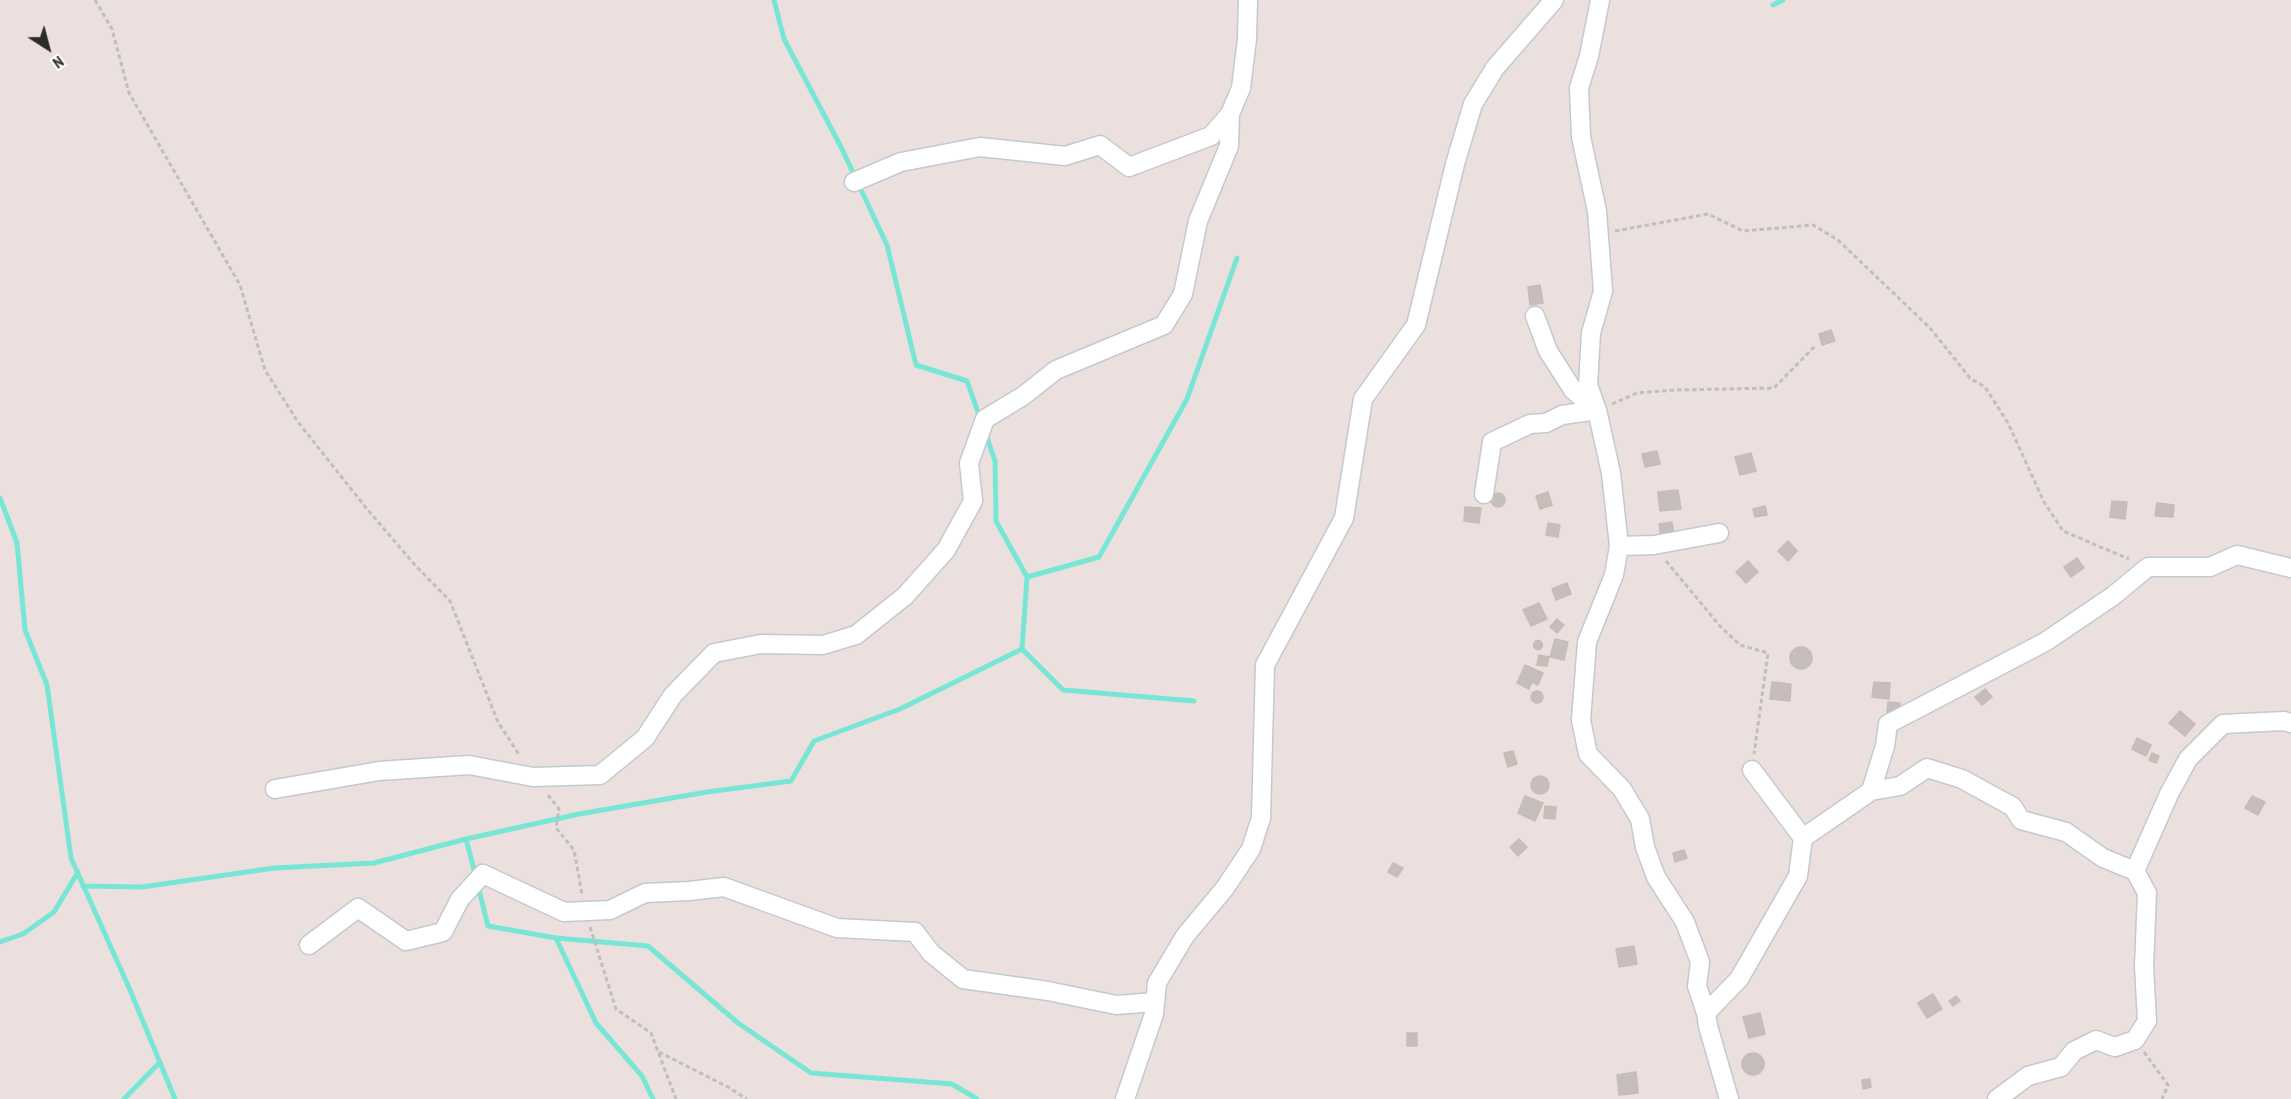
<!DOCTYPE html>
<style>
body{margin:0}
#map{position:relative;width:2291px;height:1099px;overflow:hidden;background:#ebe0de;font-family:"PT Sans Narrow",sans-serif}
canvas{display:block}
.north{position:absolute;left:18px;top:18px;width:60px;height:60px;-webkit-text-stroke:4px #fff;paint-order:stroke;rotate:144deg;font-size:16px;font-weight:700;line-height:24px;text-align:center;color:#2b2b2b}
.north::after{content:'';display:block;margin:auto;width:21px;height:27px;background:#2b2b2b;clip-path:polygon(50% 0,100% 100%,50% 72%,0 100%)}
</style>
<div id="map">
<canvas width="2291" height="1099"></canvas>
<div class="north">N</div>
</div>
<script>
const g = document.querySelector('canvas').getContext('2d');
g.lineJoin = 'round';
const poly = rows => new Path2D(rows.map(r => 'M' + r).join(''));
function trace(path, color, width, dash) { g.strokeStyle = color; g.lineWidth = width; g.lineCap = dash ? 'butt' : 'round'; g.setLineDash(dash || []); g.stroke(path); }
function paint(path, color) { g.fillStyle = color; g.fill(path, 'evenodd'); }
const stream = poly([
 [774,0,784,39,841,147,887,245,916,365,967,381,980,418],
 [1773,5,1783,0],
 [986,435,995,461,996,521,1027,577],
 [0,498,17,543,25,630,47,685,71,858,130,990,175,1099],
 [1022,649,1027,577,1099,557,1187,399,1237,258],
 [466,839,579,814,707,792,791,781,814,741,900,709,1022,649,1063,690,1194,701],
 [83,886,142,887,274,868,374,863,466,839,476,877],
 [478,886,488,926,556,938,648,946,738,1023,811,1073,952,1084,977,1099],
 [556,938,596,1023,642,1076,653,1099],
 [0,942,23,934,54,912,78,872],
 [124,1099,160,1062]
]);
const building = poly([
 [1540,285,1543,303,1530,305,1528,287,1540,285],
 [1831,330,1835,341,1822,345,1819,334,1831,330],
 [1657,451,1660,464,1645,467,1642,454,1657,451],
 [1751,453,1756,471,1740,475,1735,457,1751,453],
 [1678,490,1681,509,1660,511,1658,492,1678,490],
 [1548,492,1552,505,1540,509,1536,496,1548,492],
 '1491 500a7 7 0 1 1 14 0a7 7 0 1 1-14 0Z',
 [2112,501,2127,502,2125,519,2110,517,2112,501],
 [2157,503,2174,505,2173,517,2155,516,2157,503],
 [1765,506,1767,515,1755,517,1753,509,1765,506],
 [1465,507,1481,508,1479,523,1464,521,1465,507],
 [1672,522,1674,534,1661,537,1659,524,1672,522],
 [1548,523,1560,525,1558,537,1546,535,1548,523],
 [1788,541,1797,551,1788,561,1778,551,1788,541],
 [2077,558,2084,568,2071,577,2064,567,2077,558],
 [1748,561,1758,572,1746,583,1736,572,1748,561],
 [1567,583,1571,594,1556,600,1552,589,1567,583],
 [1539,603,1547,619,1531,626,1523,610,1539,603],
 [1557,619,1564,625,1557,633,1550,627,1557,619],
 [1555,639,1568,642,1564,660,1550,657,1555,639],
 '1533.5 645a4.5 4.5 0 1 1 9 0a4.5 4.5 0 1 1-9 0Z',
 '1790 658a11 11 0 1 1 22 0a11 11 0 1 1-22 0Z',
 [1539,655,1549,657,1547,666,1537,665,1539,655],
 [1525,665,1543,673,1538,685,1532,682,1529,689,1517,683,1525,665],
 [1772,682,1791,684,1790,701,1770,699,1772,682],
 [1874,682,1890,683,1889,699,1872,697,1874,682],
 [1985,689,1992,697,1982,705,1975,697,1985,689],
 '1531 697a6 6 0 1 1 12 0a6 6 0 1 1-12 0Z',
 [1888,702,1900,703,1898,715,1887,714,1888,702],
 [2180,711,2195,724,2185,736,2169,723,2180,711],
 [2137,738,2151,745,2146,756,2132,749,2137,738],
 [1513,751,1517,764,1508,767,1504,753,1513,751],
 [2152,753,2159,756,2156,763,2149,760,2152,753],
 '1531 785a9 9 0 1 1 18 0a9 9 0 1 1-18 0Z',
 [1525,796,1543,803,1535,821,1518,813,1525,796],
 [2252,796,2265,802,2258,815,2245,808,2252,796],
 [1545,806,1556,807,1555,819,1544,818,1545,806],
 [1519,839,1527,847,1518,856,1510,847,1519,839],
 [1684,850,1687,858,1675,862,1673,853,1684,850],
 [1393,863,1403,868,1397,877,1388,872,1393,863],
 [1634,946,1637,964,1619,967,1616,949,1634,946],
 [1933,994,1942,1009,1927,1018,1918,1003,1933,994],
 [1956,996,1960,1001,1953,1006,1949,1001,1956,996],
 [1760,1013,1765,1034,1749,1038,1743,1017,1760,1013],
 [1407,1033,1417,1033,1417,1046,1407,1046,1407,1033],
 '1742 1064a11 11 0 1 1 22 0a11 11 0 1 1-22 0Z',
 [1636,1072,1638,1093,1619,1095,1617,1075,1636,1072],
 [1870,1079,1871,1087,1863,1089,1862,1080,1870,1079]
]);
const path = poly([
 [95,0,112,29,129,93,240,285,265,370,298,422,367,509,415,565,450,601,498,722,520,756],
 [1615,231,1708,214,1743,231,1813,225,1838,240,1930,328,1970,378,1985,387,2008,423,2044,502,2063,531,2129,559],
 [1612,404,1637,393,1675,390,1774,388,1815,346],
 [1666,561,1720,626,1740,645,1768,653,1754,754],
 [548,795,559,809,556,828,574,850,582,894],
 [590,927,616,1009,651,1033,676,1099],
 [659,1052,728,1087,747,1099],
 [2144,1052,2168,1085,2162,1099]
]);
const minor = poly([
 [1600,0,1589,56,1579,88,1581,137,1597,211,1603,291,1591,333,1588,385,1597,410,1611,473,1619,546,1614,575,1587,642,1581,720,1588,754,1622,789,1640,819,1645,847,1656,877,1685,922,1700,962,1697,986,1706,1013,1708,1026,1729,1099],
 [854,182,901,162,980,147,1065,156,1100,145,1129,167,1211,136,1230,114,1241,88,1247,39,1248,0],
 [1535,316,1548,351,1573,390,1597,410],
 [1484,494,1492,442,1530,424,1546,423,1562,415,1597,410],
 [1619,546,1654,545,1719,533],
 [275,789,379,771,469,765,533,777,600,775,645,738,673,695,714,653,761,644,823,645,856,635,905,596,946,550,973,501,969,463,985,419,1023,396,1056,370,1164,325,1183,294,1198,221,1229,146,1230,114],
 [1871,791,1900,786,1927,768,1962,779,2013,807,2021,820,2066,832,2103,858,2135,871],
 [1803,838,1871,791,1885,746,1888,724,2045,642,2113,596,2148,567,2210,567,2237,555,2291,568],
 [309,945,358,908,406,941,443,932,460,899,483,874,564,912,610,910,645,893,689,891,724,887,837,928,915,932,931,953,963,979,1048,991,1116,1005,1155,1002],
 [1706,1013,1739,979,1798,876,1803,838,1752,770],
 [1125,1099,1154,1014,1157,983,1185,936,1225,888,1251,849,1261,818,1265,665,1344,518,1363,399,1416,325,1455,164,1473,104,1495,68,1554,0],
 [1997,1099,2028,1076,2061,1067,2074,1051,2096,1040,2115,1047,2135,1040,2147,1021,2144,966,2147,893,2135,871,2169,794,2188,759,2223,724,2284,721,2291,723]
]);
trace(stream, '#78e6d5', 5);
paint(building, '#c7bebc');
trace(building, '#c7bbb7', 1.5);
trace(minor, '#c2cad0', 21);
trace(path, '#bfbfbf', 3, [4.5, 3]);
trace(minor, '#fff', 18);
</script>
